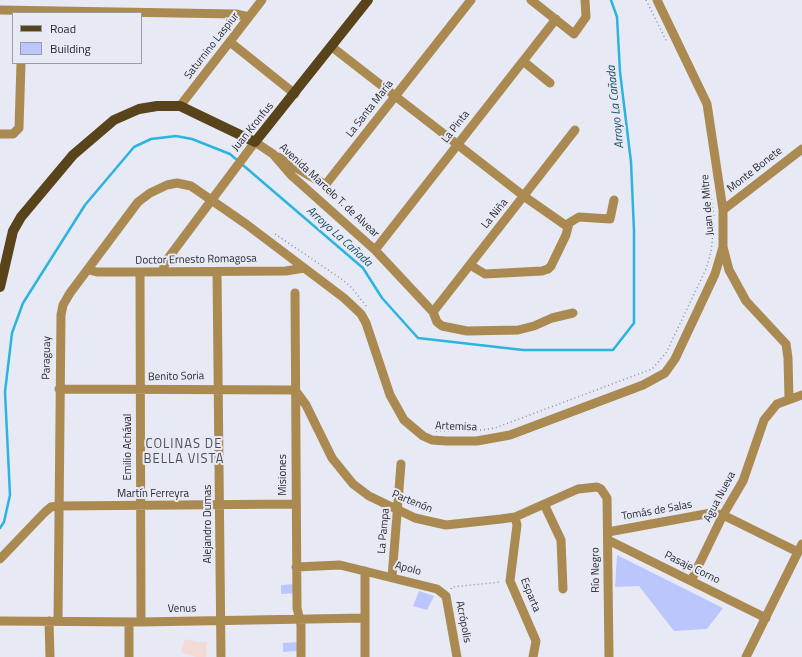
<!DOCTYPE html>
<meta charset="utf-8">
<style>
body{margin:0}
#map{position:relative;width:802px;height:657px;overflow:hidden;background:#e7eaf5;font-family:"Titillium Web",sans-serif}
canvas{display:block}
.legend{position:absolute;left:12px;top:12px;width:130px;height:52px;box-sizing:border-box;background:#e7eaf5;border:1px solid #9b9da5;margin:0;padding:5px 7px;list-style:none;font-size:12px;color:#28292e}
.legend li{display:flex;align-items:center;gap:8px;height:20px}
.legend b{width:20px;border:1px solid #9b9da5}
</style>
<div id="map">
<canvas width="802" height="657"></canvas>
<ul class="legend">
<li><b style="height:5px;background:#59431b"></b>Road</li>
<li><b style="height:11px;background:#bbc7fc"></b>Building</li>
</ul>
</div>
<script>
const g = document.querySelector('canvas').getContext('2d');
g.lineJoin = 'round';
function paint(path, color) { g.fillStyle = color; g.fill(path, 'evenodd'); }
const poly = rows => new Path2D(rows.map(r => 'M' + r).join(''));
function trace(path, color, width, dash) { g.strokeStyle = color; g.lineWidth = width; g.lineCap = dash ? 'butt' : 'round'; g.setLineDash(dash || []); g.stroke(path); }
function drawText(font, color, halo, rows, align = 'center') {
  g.font = font + ' "Titillium Web",sans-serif'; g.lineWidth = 4; g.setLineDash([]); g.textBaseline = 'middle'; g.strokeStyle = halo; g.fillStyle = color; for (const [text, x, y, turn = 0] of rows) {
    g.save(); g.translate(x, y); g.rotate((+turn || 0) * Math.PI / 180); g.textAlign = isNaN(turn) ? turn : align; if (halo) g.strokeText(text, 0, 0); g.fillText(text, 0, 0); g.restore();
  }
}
const medical = poly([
 [185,639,197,642,207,642,206,657,196,657,181,652]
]);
const stream = poly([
 [0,528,4,522,10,495,5,392,12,333,23,303,85,205,134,147,151,139,176,136,192,139,230,154,363,268,382,298,418,338,523,350,613,350,634,323,634,231,631,162,620,72,617,17,611,0]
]);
const building = poly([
 [617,555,723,608,707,629,674,631,639,586,615,587],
 [295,584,296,593,281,594,281,585],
 [419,591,434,596,427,610,413,606],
 [298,642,298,651,283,652,283,643]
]);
const path = poly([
 [646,0,667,42],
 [711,195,714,217],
 [275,234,343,280,351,287,367,307],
 [436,431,481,430,495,428,652,369,666,353,706,269,711,252,714,225],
 [451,589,452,587,501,582]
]);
const minor = poly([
 [531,0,574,34,586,17,585,0],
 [657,0,707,104,723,210,723,247,729,270,746,301,786,344,788,358,789,399],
 [0,10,236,14,249,17],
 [230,42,295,94],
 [332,47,525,197,568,227],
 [523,61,550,83],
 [180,106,262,0],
 [0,134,13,134,19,128,21,63],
 [278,157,324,184,326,184,471,0],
 [723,210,802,149],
 [375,250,556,19],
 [470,265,485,274,542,271,548,269,551,266,566,235,569,223,579,217,610,219,614,200],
 [89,270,97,272,140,272,286,271,304,268],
 [140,272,141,622],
 [162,272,166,261,255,142,273,154,292,176,375,250,433,312],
 [217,272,221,657],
 [295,293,297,608,301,625,301,657],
 [433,312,575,130],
 [433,312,437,322,442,326,467,331,518,330,534,326,552,318,573,313],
 [59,389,295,390],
 [295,390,306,405,332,458,353,484,369,496,415,518,446,525,501,519,515,517,578,489,597,487,601,489,607,498,609,657],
 [544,504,561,540,563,589],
 [515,517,517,525,510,581,536,641,533,657],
 [608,532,711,513,723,515,798,552],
 [608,540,766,618],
 [0,559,45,512,51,507,58,506,295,504],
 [296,567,340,565,437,589,446,596,457,657],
 [365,571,365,657],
 [392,577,401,464],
 [691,581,723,515,743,481,764,420,777,404,802,395],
 [0,621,141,622,365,618],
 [49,621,50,657],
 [58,621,61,315,63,305,70,293,138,202,150,193,167,185,177,183,191,186,246,224,344,298,361,314,366,323,390,395,404,420,423,436,432,440,446,441,477,441,510,435,643,385,665,373,675,359,715,274,723,247],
 [129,622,129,657],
 [746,657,802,544]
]);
const major = poly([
 [0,287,13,231,21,217,73,155,114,120,139,109,157,106,180,106,255,142,368,0]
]);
const streetNames = [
 ["Saturnino Laspiur",212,46,-52],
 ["La Santa María",370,109,-52],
 ["Juan Kronfus",253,127,-51],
 ["La Pinta",456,127,-52],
 ["Monte Bonete",755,170,-38],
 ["Avenida Marcelo T. de Alvear",329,191,43],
 ["Juan de Mitre",708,205,-95],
 ["La Niña",495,214,-51],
 ["Doctor Ernesto Romagosa",196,260,-1],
 ["Paraguay",47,358,-89],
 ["Benito Soria",176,377,-1],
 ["Artemisa",456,427,2],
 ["Emilio Achával",128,447,-90],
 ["Misiones",283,475,-90],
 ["Martín Ferreyra",153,494],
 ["Agua Nueva",720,497,-62],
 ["Partenón",412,502,22],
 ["Tomás de Salas",657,511,-10],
 ["Alejandro Dumas",208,524,-90],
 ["La Pampa",384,531,-85],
 ["Pasaje Corno",692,568,26],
 ["Apolo",408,569,15],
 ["Río Negro",596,570,-91],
 ["Esparta",530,595,68],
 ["Venus",182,609,-1],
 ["Acrópolis",463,622,79]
];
const waterNames = [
 ["Arroyo La Cañada",616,107,-96],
 ["Arroyo La Cañada",339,237,42]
];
const quarterNames = [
 ["COLINAS DE",184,445],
 ["BELLA VISTA",184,460]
];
paint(medical, '#f4dad4');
trace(stream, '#2cb3df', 2.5);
paint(building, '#bbc7fc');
trace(path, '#8f9199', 1.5, [1, 3]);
trace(minor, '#ab8a52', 9);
trace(major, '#59431b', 10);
drawText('11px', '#28292e', '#e7eaf5', streetNames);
drawText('italic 12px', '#164b5e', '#e7eaf5', waterNames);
g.letterSpacing = '1px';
drawText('13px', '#4c4f58', '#e7eaf5', quarterNames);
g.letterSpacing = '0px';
</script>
